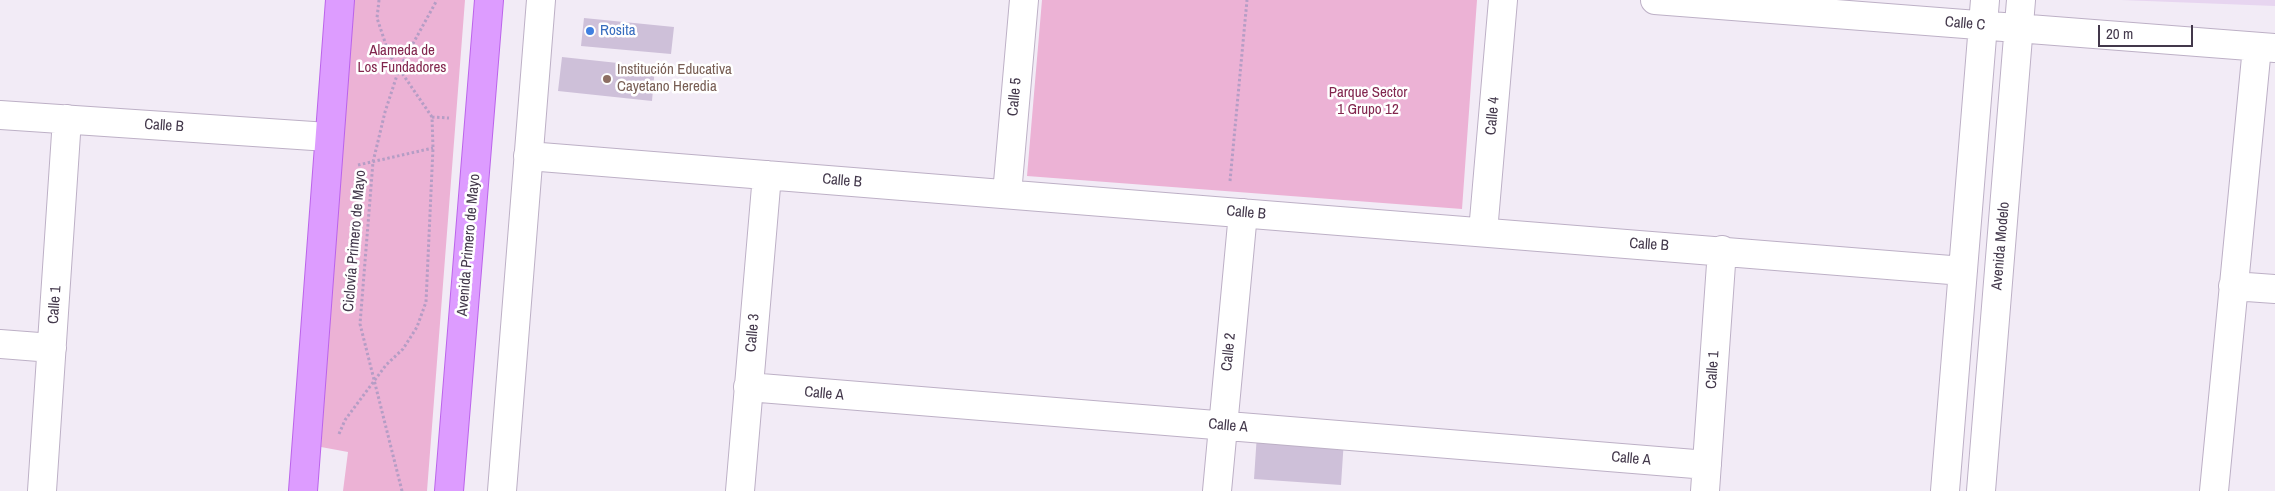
<!DOCTYPE html>
<meta charset="utf-8">
<style>
body{margin:0}
#map{position:relative;width:2275px;height:491px;overflow:hidden;background:#f2ebf6;font-family:"Archivo Narrow",sans-serif}
canvas{display:block}
.scale{position:absolute;left:2098px;top:25px;width:95px;height:22px;box-sizing:border-box;border:2px solid #43384b;border-top:0;padding-left:6px;font-size:15px;line-height:18px;white-space:nowrap;color:#43384b;-webkit-text-stroke:4px #fff;paint-order:stroke}
</style>
<div id="map">
<canvas width="2275" height="491"></canvas>
<div class="scale">20 m</div>
</div>
<script>
const g = document.querySelector('canvas').getContext('2d');
g.lineJoin = 'round';
function paint(path, color) { g.fillStyle = color; g.fill(path, 'evenodd'); }
const poly = rows => new Path2D(rows.map(r => 'M' + r).join(''));
function trace(path, color, width, dash) { g.strokeStyle = color; g.lineWidth = width; g.lineCap = dash ? 'butt' : 'round'; g.setLineDash(dash || []); g.stroke(path); }
function drawText(font, color, halo, rows, align = 'center') {
  g.font = font + ' "Archivo Narrow",sans-serif'; g.lineWidth = 5; g.setLineDash([]); g.textBaseline = 'middle'; g.strokeStyle = halo; g.fillStyle = color; for (const [text, x, y, turn = 0] of rows) {
    g.save(); g.translate(x, y); g.rotate((+turn || 0) * Math.PI / 180); g.textAlign = isNaN(turn) ? turn : align; if (halo) g.strokeText(text, 0, 0); g.fillText(text, 0, 0); g.restore();
  }
}
const education = poly([
 [2121,0,2275,0,2275,6]
]);
const green = poly([
 [348,0,465,0,427,491,343,491,348,452,321,447],
 [1042,0,1477,0,1462,209,1027,176]
]);
const building = poly([
 [584,18,674,27,671,54,581,46],
 [562,57,655,67,652,101,558,91],
 [1257,434,1344,439,1341,485,1254,479]
]);
const path = poly([
 [432,117,449,118],
 [358,165,433,148],
 [1230,181,1247,0],
 [339,434,345,420,386,365,403,349,417,327,426,302,433,148,432,117,389,54,377,18,379,0],
 [402,491,360,324,373,162,385,112,399,69,437,0]
]);
const minor = poly([
 [1655,0,2275,48],
 [0,115,328,137],
 [528,156,1963,271],
 [1007,194,1024,0],
 [1483,232,1503,0],
 [2233,286,2275,289],
 [0,344,52,348],
 [748,387,1707,465],
 [42,491,67,119],
 [502,491,541,0],
 [740,491,767,175],
 [1217,491,1243,213],
 [1705,491,1722,250],
 [1945,491,1985,0],
 [1981,491,2021,0],
 [2214,491,2257,47]
]);
const major = poly([
 [303,491,340,0],
 [449,491,489,0]
]);
const markers = [
 [590,31,5,"#3f7fe0"],
 [607,79,5,"#8d6e63"]
];
const streetNames = [
 ["Calle C",1965,24,5],
 ["Calle 5",1015,97,-85],
 ["Calle 4",1493,116,-85],
 ["Calle B",164,126,4],
 ["Calle B",842,181,5],
 ["Calle B",1246,213,5],
 ["Ciclovía Primero de Mayo",355,241,-85],
 ["Avenida Primero de Mayo",469,245,-85],
 ["Calle B",1649,245,4],
 ["Avenida Modelo",2001,246,-85],
 ["Calle 1",55,305,-86],
 ["Calle 3",753,333,-85],
 ["Calle 2",1229,352,-84],
 ["Calle 1",1713,370,-86],
 ["Calle A",824,394,5],
 ["Calle A",1228,426,5],
 ["Calle A",1631,459,5]
];
const shopNames = [
 ["Rosita",600,31]
];
const parkNames = [
 ["Alameda de",402,51],
 ["Los Fundadores",402,68],
 ["Parque Sector",1368,93],
 ["1 Grupo 12",1368,110]
];
const educationNames = [
 ["Institución Educativa",617,70],
 ["Cayetano Heredia",617,87]
];
paint(education, '#e7d5f0');
paint(green, '#ecb2d5');
paint(building, '#cec0d9');
trace(minor, '#bdb0c6', 30);
trace(major, '#bb64eb', 30);
trace(path, '#b59dc5', 3, [2.5, 2.5]);
trace(minor, '#fff', 28);
trace(major, '#dd9cff', 28);
for (const [x, y, r, color] of markers) { const dot = new Path2D(); dot.arc(x, y, r, 0, 2 * Math.PI); g.fillStyle = color; g.fill(dot); trace(dot, '#fff', 2); }
drawText('15px', '#43384b', '#fff', streetNames);
drawText('15px', '#366cbe', '#fff', shopNames, 'left');
drawText('15px', '#82264e', '#fff', parkNames);
drawText('15px', '#785e54', '#fff', educationNames, 'left');
</script>
